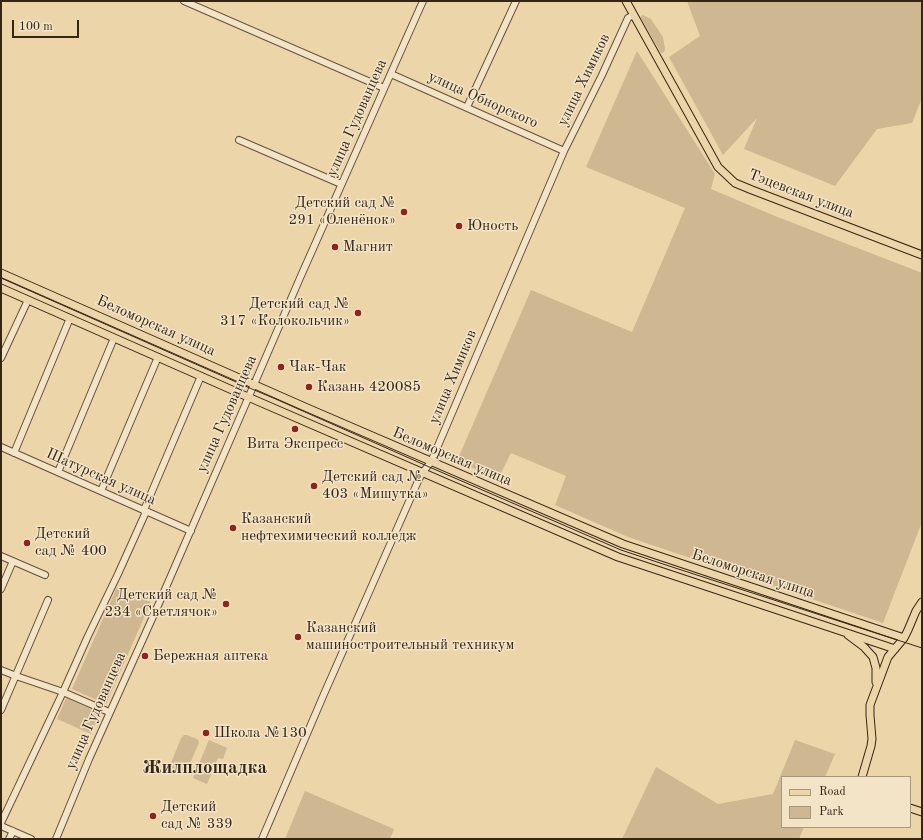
<!DOCTYPE html>
<meta charset="utf-8">
<style>
body{margin:0}
#map{position:relative;width:923px;height:840px;overflow:hidden;background:#edd5aa;font-family:"Old Standard TT",serif}
canvas{display:block}
.frame{position:absolute;inset:0;border:2px solid #352515;pointer-events:none}
.legend{position:absolute;left:781px;top:776px;width:130px;height:52px;box-sizing:border-box;background:#f3e4c8;border:1px solid #a79880;margin:0;padding:5px 7px;list-style:none;font-size:12px;color:#352515}
.legend li{display:flex;align-items:center;gap:8px;height:20px}
.legend b{width:20px;border:1px solid #a79880}
.scale{position:absolute;left:12px;top:20px;width:67px;height:18px;box-sizing:border-box;border:2px solid #352515;border-top:0;padding-left:5px;font-size:12px;line-height:14px;white-space:nowrap;color:#352515;-webkit-text-stroke:3px #f3e4c8;paint-order:stroke}
</style>
<div id="map">
<canvas width="923" height="840"></canvas>
<div class="frame"></div>
<ul class="legend">
<li><b style="height:5px;background:#edd5aa"></b>Road</li>
<li><b style="height:11px;background:#ceb791"></b>Park</li>
</ul>
<div class="scale">100 m</div>
</div>
<script>
const g = document.querySelector('canvas').getContext('2d');
g.lineJoin = 'round';
function paint(path, color) { g.fillStyle = color; g.fill(path, 'evenodd'); }
const poly = rows => new Path2D(rows.map(r => 'M' + r).join(''));
function trace(path, color, width, dash) { g.strokeStyle = color; g.lineWidth = width; g.lineCap = dash ? 'butt' : 'round'; g.setLineDash(dash || []); g.stroke(path); }
function drawText(font, color, halo, rows, align = 'center') {
  g.font = font + ' "Old Standard TT",serif'; g.lineWidth = 3; g.setLineDash([]); g.textBaseline = 'middle'; g.strokeStyle = halo; g.fillStyle = color; for (const [text, x, y, turn = 0] of rows) {
    g.save(); g.translate(x, y); g.rotate((+turn || 0) * Math.PI / 180); g.textAlign = isNaN(turn) ? turn : align; if (halo) g.strokeText(text, 0, 0); g.fillText(text, 0, 0); g.restore();
  }
}
const green = poly([
 [687,1,922,1,922,98,912,123,877,129,835,186,744,149,757,118,723,155,669,57,700,36],
 [643,15,651,19,663,37,665,49,664,52,661,53,641,18,641,16],
 [637,51,715,174,711,189,775,216,922,273,922,522,883,623,628,537,555,505,566,476,511,453,498,479,457,461,531,290,632,332,685,208,586,167],
 [117,587,151,602,106,704,72,689],
 [66,698,100,713,91,734,57,719],
 [184,735,187,735,197,739,199,741,198,745,187,770,184,772,182,772,173,769,171,767,171,763,181,738],
 [209,740,227,748,223,759,218,758,207,784,193,778],
 [795,740,835,754,825,777,782,777,782,827,804,827,799,839,622,839,656,767,718,804,773,794],
 [305,791,394,829,390,839,285,839]
]);
const minor = poly([
 [184,1,384,88],
 [391,74,564,151],
 [467,107,516,1],
 [239,140,341,184],
 [1,358,28,300],
 [1,447,191,531],
 [14,453,70,318],
 [58,472,114,338],
 [101,491,158,357],
 [1,556,45,575],
 [1,589,13,561],
 [1,670,16,676,63,692,109,712],
 [1,710,48,600],
 [1,823,63,692,88,636,118,574,145,514,144,510,201,376],
 [1,826,31,839],
 [9,839,13,831],
 [56,839,89,759,160,601,240,417,300,278,423,1],
 [262,839,324,694,419,479,423,472,431,462,564,151,602,75,628,18,633,15]
]);
const major = poly([
 [626,1,718,167,735,183,752,190,922,255],
 [1,273,305,407,623,544,904,638],
 [1,288,248,397,618,557,895,649],
 [848,635,864,647,873,657,876,668,876,682],
 [862,777,871,746,872,739,870,715,870,705,888,657,904,638,908,630,916,611,922,602],
 [910,808,922,812]
]);
const tram = poly([
 [1,278,252,389,278,400,427,466,621,550,666,565,922,648]
]);
const markers = [
 [404,212,4,"#8f2418"],
 [459,226,4,"#8f2418"],
 [335,247,4,"#8f2418"],
 [358,313,4,"#8f2418"],
 [281,367,4,"#8f2418"],
 [309,387,4,"#8f2418"],
 [295,429,4,"#8f2418"],
 [314,486,4,"#8f2418"],
 [233,528,4,"#8f2418"],
 [27,543,4,"#8f2418"],
 [226,604,4,"#8f2418"],
 [298,637,4,"#8f2418"],
 [145,656,4,"#8f2418"],
 [206,733,4,"#8f2418"],
 [153,816,4,"#8f2418"]
];
const streetNames = [
 ["улица Химиков",584,80,-64],
 ["улица Обнорского",483,100,24],
 ["улица Гудованцева",357,118,-66],
 ["Тэцевская улица",801,194,21],
 ["Беломорская улица",156,326,24],
 ["улица Химиков",453,377,-67],
 ["улица Гудованцева",227,414,-66],
 ["Беломорская улица",452,457,23],
 ["Шатурская улица",101,477,24],
 ["Беломорская улица",753,574,18],
 ["улица Гудованцева",96,711,-66]
];
const poiNames = [
 ["Детский сад №",396,203,"right"],
 ["291 «Оленёнок»",396,220,"right"],
 ["Юность",467,226],
 ["Магнит",343,247],
 ["Детский сад №",350,304,"right"],
 ["317 «Колокольчик»",350,321,"right"],
 ["Чак-Чак",289,367],
 ["Казань 420085",317,387],
 ["Вита Экспресс",295,444,"center"],
 ["Детский сад №",322,477],
 ["403 «Мишутка»",322,494],
 ["Казанский",241,519],
 ["нефтехимический колледж",241,536],
 ["Детский",35,534],
 ["сад № 400",35,551],
 ["Детский сад №",218,595,"right"],
 ["234 «Светлячок»",218,612,"right"],
 ["Казанский",306,628],
 ["машиностроительный техникум",306,645],
 ["Бережная аптека",153,656],
 ["Школа №130",214,733],
 ["Детский",161,807],
 ["сад № 339",161,824]
];
const districtNames = [
 ["Жилплощадка",205,768]
];
paint(green, '#ceb791');
trace(minor, '#63513a', 8);
trace(major, '#352515', 9);
trace(minor, '#f3e4c8', 6);
trace(major, '#edd5aa', 7);
trace(tram, '#352515', 1);
for (const [x, y, r, color] of markers) { const dot = new Path2D(); dot.arc(x, y, r, 0, 2 * Math.PI); g.fillStyle = color; g.fill(dot); trace(dot, '#f3e4c8', 1.5); }
drawText('15px', '#352515', '#f3e4c8', streetNames);
drawText('15px', '#352515', '#f3e4c8', poiNames, 'left');
drawText('bold 19px', '#352515', '#f3e4c8', districtNames);
</script>
